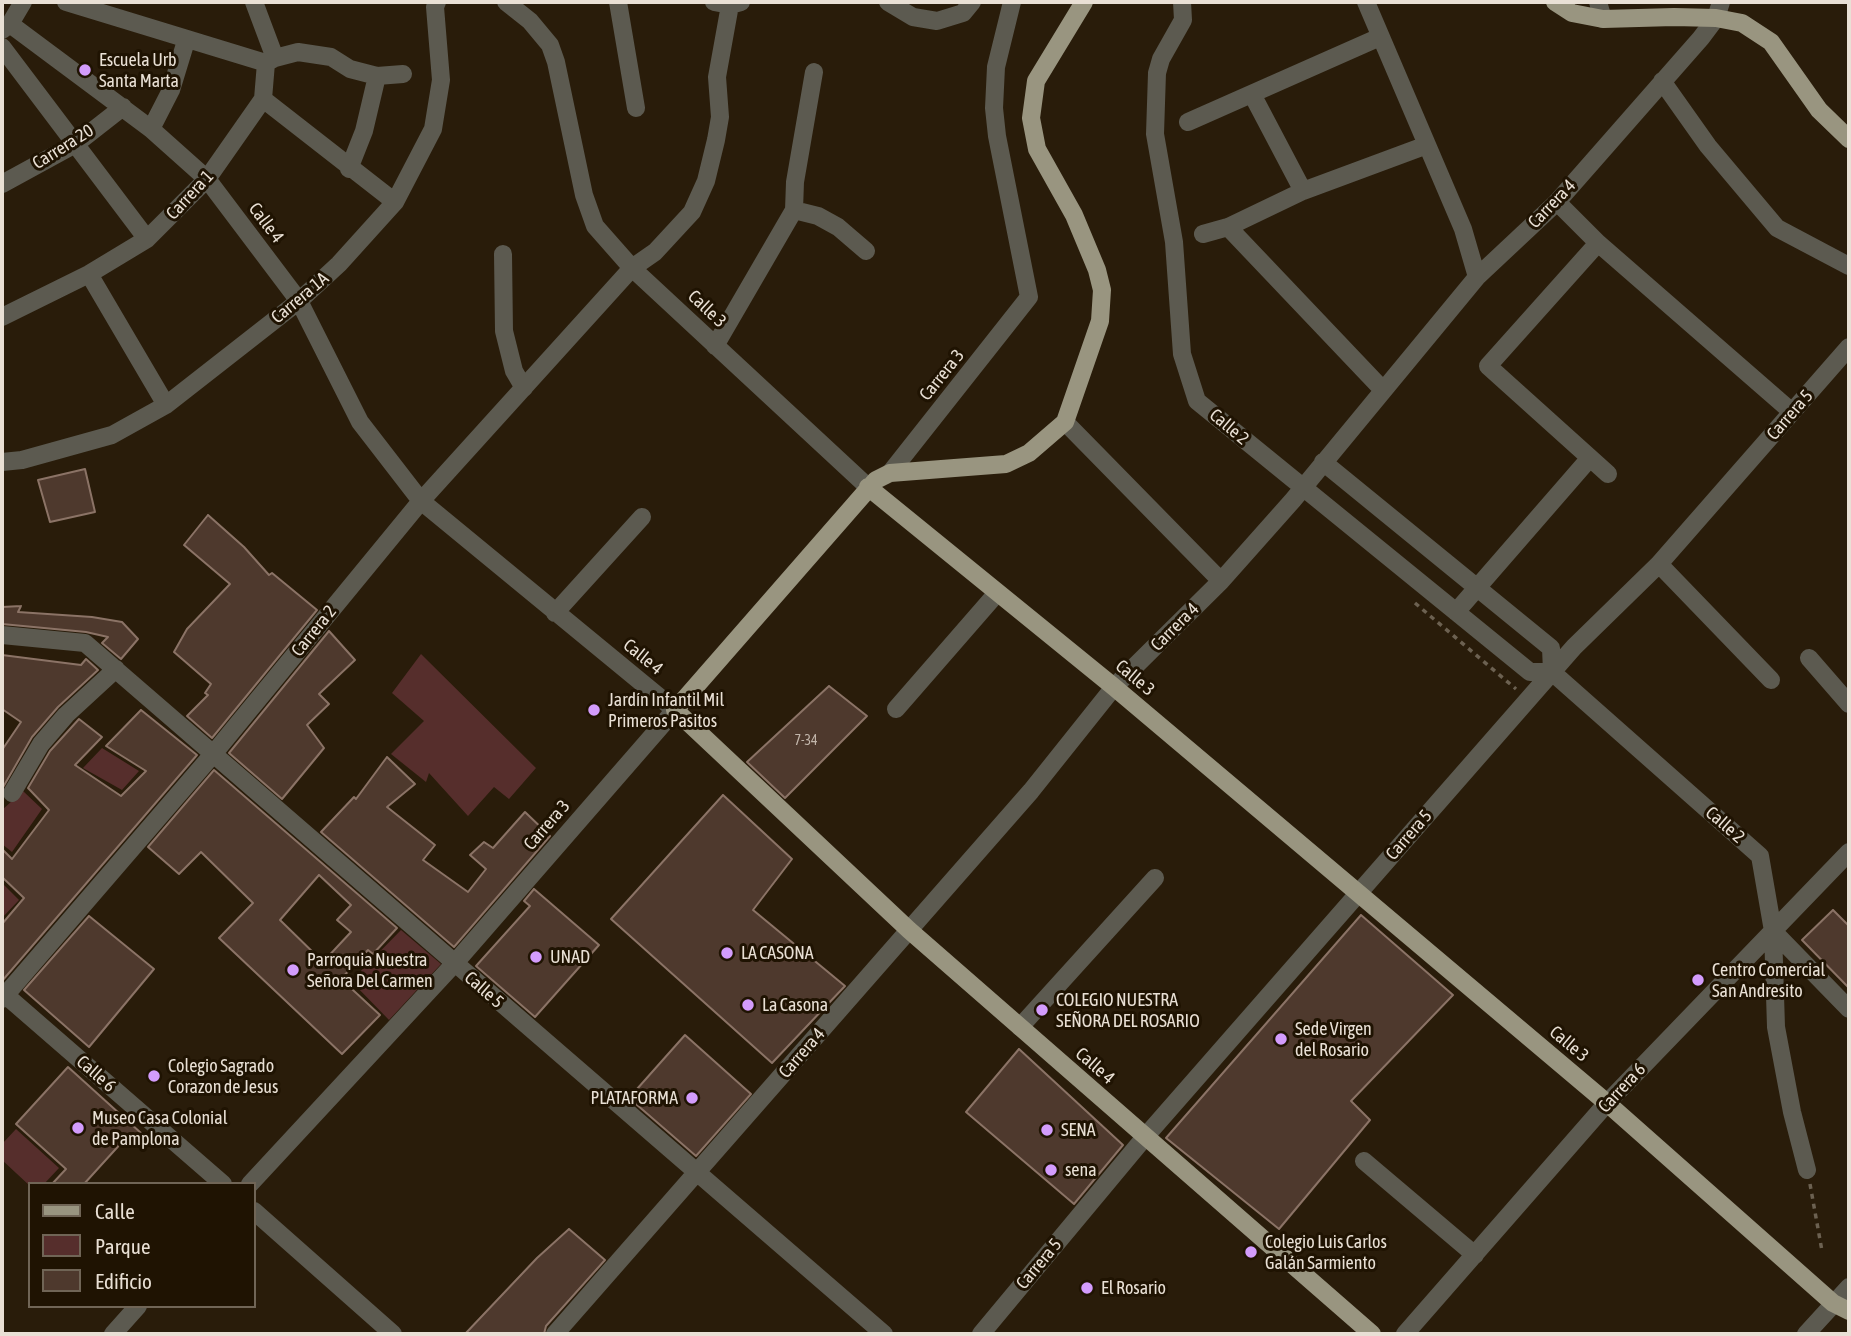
<!DOCTYPE html>
<meta charset="utf-8">
<style>
body{margin:0}
#map{position:relative;width:1851px;height:1336px;overflow:hidden;background:#291c0a;font-family:"Asap Condensed",sans-serif}
canvas{display:block}
.frame{position:absolute;inset:0;border:4px solid #e9e0d5;pointer-events:none}
.legend{position:absolute;left:28px;top:1182px;width:228px;height:126px;box-sizing:border-box;background:#1f1302;border:2px solid #706556;margin:0;padding:9px 12px;list-style:none;font-size:21px;color:#e9e0d5}
.legend li{display:flex;align-items:center;gap:14px;height:35px}
.legend b{width:35px;border:2px solid #706556}
</style>
<div id="map">
<canvas width="1851" height="1336"></canvas>
<div class="frame"></div>
<ul class="legend">
<li><b style="height:9px;background:#999580"></b>Calle</li>
<li><b style="height:19px;background:#562e2c"></b>Parque</li>
<li><b style="height:19px;background:#4e392d"></b>Edificio</li>
</ul>
</div>
<script>
const g = document.querySelector('canvas').getContext('2d');
g.lineJoin = 'round';
function paint(path, color) { g.fillStyle = color; g.fill(path, 'evenodd'); }
const poly = rows => new Path2D(rows.map(r => 'M' + r).join(''));
function trace(path, color, width, dash) { g.strokeStyle = color; g.lineWidth = width; g.lineCap = dash ? 'butt' : 'round'; g.setLineDash(dash || []); g.stroke(path); }
function drawText(font, color, halo, rows, align = 'center') {
  g.font = font + ' "Asap Condensed",sans-serif'; g.lineWidth = 6; g.setLineDash([]); g.textBaseline = 'middle'; g.strokeStyle = halo; g.fillStyle = color; for (const [text, x, y, turn = 0] of rows) {
    g.save(); g.translate(x, y); g.rotate((+turn || 0) * Math.PI / 180); g.textAlign = isNaN(turn) ? turn : align; if (halo) g.strokeText(text, 0, 0); g.fillText(text, 0, 0); g.restore();
  }
}
const green = poly([
 [421,654,536,768,509,799,494,787,468,816,429,773,426,782,391,754,424,721,392,693],
 [102,748,139,771,122,790,83,768],
 [23,791,42,809,12,852,2,844,2,810],
 [2,883,19,900,2,918],
 [401,930,441,964,389,1020,351,981],
 [16,1129,59,1168,44,1184,30,1186,2,1160,2,1144]
]);
const building = poly([
 [85,469,95,512,50,522,38,480,85,469],
 [208,515,244,547,269,575,272,573,317,610,212,738,187,716,208,695,205,693,211,684,174,652,187,629,230,584,184,545,208,515],
 [21,606,18,612,92,617,122,622,138,639,121,659,102,643,108,637,86,632,2,624,2,607,21,606],
 [329,631,355,660,319,694,329,704,307,725,324,748,282,799,229,753,329,631],
 [2,655,81,665,86,659,98,670,58,707,32,737,2,789,2,750,21,722,2,709,2,655],
 [829,686,867,716,785,798,747,762,829,686],
 [141,710,197,755,2,981,2,924,24,898,2,877,2,849,12,859,49,810,28,788,50,751,79,719,102,737,75,765,121,796,146,771,106,746,141,710],
 [387,757,415,784,387,807,435,845,423,860,468,892,486,869,470,855,484,842,493,848,525,812,550,836,454,947,321,832,354,797,356,799,387,757],
 [214,770,397,928,373,954,368,950,341,979,380,1015,342,1054,219,938,253,903,201,852,179,874,148,847,214,770],
 [319,875,351,905,337,920,351,932,323,962,280,920,319,875],
 [723,795,792,859,753,910,845,986,772,1063,611,919,723,795],
 [534,889,599,945,535,1017,476,966,530,906,524,901,534,889],
 [1833,910,1849,926,1849,988,1802,940,1833,910],
 [1361,915,1453,995,1351,1101,1370,1120,1279,1229,1166,1138,1361,915],
 [89,916,154,969,89,1047,24,990,89,916],
 [685,1035,751,1094,696,1156,629,1098,685,1035],
 [1019,1049,1123,1145,1074,1204,966,1112,1019,1049],
 [68,1067,141,1133,129,1146,123,1141,84,1184,52,1184,66,1169,16,1124,68,1067],
 [569,1229,605,1260,546,1326,544,1334,465,1334,537,1258,569,1229]
]);
const path = poly([
 [1415,603,1516,689],
 [1810,1184,1822,1251]
]);
const minor = poly([
 [66,2,266,63],
 [506,2,530,21,550,45,556,62,584,195,595,226,632,268,868,487],
 [618,2,636,108],
 [714,2,730,5,741,2],
 [888,2,913,17,937,21,963,13,972,2],
 [1182,2,1183,20,1161,59,1157,73,1155,134,1174,242,1182,354,1197,401,1530,672,1552,672,1760,856,1773,931,1776,1027,1792,1112,1807,1170],
 [1366,2,1463,229,1477,277],
 [1598,2,1603,19],
 [10,24,151,129,207,179,299,301,360,422,421,501,675,710,454,964,250,1184],
 [2,30,10,24,23,2],
 [2,47,147,239],
 [275,58,298,52,331,57,350,69,377,76,403,74],
 [1662,81,1708,146,1777,228,1849,266],
 [1253,96,1303,191],
 [263,99,395,202],
 [1188,122,1380,37],
 [151,129,171,90,186,41],
 [349,169,364,131,377,76],
 [2,184,77,143,123,107],
 [1557,202,1598,243,1792,412],
 [794,210,818,216,838,227,866,251],
 [1228,227,1382,389],
 [1203,234,1228,227,1303,191,1427,145],
 [1598,243,1488,366,1608,474],
 [503,254,504,331,514,371,524,388],
 [89,274,166,405],
 [2,317,89,274,147,239,207,179,263,99,266,63,275,58,254,2],
 [715,346,794,210,795,182,814,72],
 [1065,422,1221,581],
 [2,462,22,460,112,435,166,405,299,301,339,264,395,202,433,129,441,80,435,7,437,2],
 [1323,462,1551,648,1552,672],
 [890,473,1029,297,997,136,994,108,996,67,1012,2],
 [1659,564,1771,680],
 [1456,612,1589,459],
 [555,613,642,517],
 [2,635,85,643,884,1334],
 [1809,658,1849,704],
 [896,709,997,593],
 [12,793,41,744,66,715,116,669],
 [1773,931,1849,1009],
 [2,992,223,1184],
 [2,999,214,753,421,501,632,268,655,252,692,212,706,181,716,140,720,117,717,77,730,5],
 [1020,1027,1155,878],
 [1364,1161,1475,1255],
 [254,1211,393,1334],
 [113,1334,138,1306],
 [555,1334,1031,791,1114,687,1221,581,1293,500,1477,277,1557,202,1701,38,1716,18,1721,2],
 [981,1334,1145,1137,1574,647,1659,564,1849,347],
 [1405,1334,1607,1103,1849,852],
 [1806,1334,1849,1287]
]);
const major = poly([
 [1084,2,1036,81,1031,118,1037,149,1074,215,1097,270,1102,290,1100,321,1065,422,1029,453,1006,464,890,473,876,480,675,710,909,930,1372,1334],
 [1555,2,1572,13,1603,19,1674,17,1716,18,1742,23,1771,42,1819,110,1849,139],
 [868,487,1114,687,1607,1103,1833,1303,1849,1311]
]);
const markers = [
 [85,70,7,"#d39cfc"],
 [594,710,7,"#d39cfc"],
 [727,953,7,"#d39cfc"],
 [536,957,7,"#d39cfc"],
 [293,970,7,"#d39cfc"],
 [1698,980,7,"#d39cfc"],
 [748,1005,7,"#d39cfc"],
 [1042,1010,7,"#d39cfc"],
 [1281,1039,7,"#d39cfc"],
 [154,1076,7,"#d39cfc"],
 [692,1098,7,"#d39cfc"],
 [78,1128,7,"#d39cfc"],
 [1047,1130,7,"#d39cfc"],
 [1051,1170,7,"#d39cfc"],
 [1251,1252,7,"#d39cfc"],
 [1087,1288,7,"#d39cfc"]
];
const numberNames = [
 ["7-34",806,741]
];
const poiNames = [
 ["Escuela Urb",99,60],
 ["Santa Marta",99,81],
 ["Jardín Infantil Mil",608,700],
 ["Primeros Pasitos",608,721],
 ["LA CASONA",741,953],
 ["UNAD",550,957],
 ["Parroquia Nuestra",307,960],
 ["Señora Del Carmen",307,981],
 ["Centro Comercial",1712,970],
 ["San Andresito",1712,991],
 ["COLEGIO NUESTRA",1056,1000],
 ["SEÑORA DEL ROSARIO",1056,1021],
 ["La Casona",762,1005],
 ["Sede Virgen",1295,1029],
 ["del Rosario",1295,1050],
 ["Colegio Sagrado",168,1066],
 ["Corazon de Jesus",168,1087],
 ["PLATAFORMA",678,1098,"right"],
 ["Museo Casa Colonial",92,1118],
 ["de Pamplona",92,1139],
 ["SENA",1061,1130],
 ["sena",1065,1170],
 ["Colegio Luis Carlos",1265,1242],
 ["Galán Sarmiento",1265,1263],
 ["El Rosario",1101,1288]
];
const streetNames = [
 ["Carrera 20",63,147,-32],
 ["Carrera 1",190,195,-47],
 ["Carrera 4",1552,204,-46],
 ["Calle 4",266,223,53],
 ["Carrera 1A",300,298,-40],
 ["Calle 3",707,309,43],
 ["Carrera 3",942,375,-51],
 ["Carrera 5",1790,415,-49],
 ["Calle 2",1229,427,40],
 ["Carrera 4",1175,627,-45],
 ["Carrera 2",314,631,-51],
 ["Calle 4",643,657,39],
 ["Calle 3",1135,678,40],
 ["Carrera 3",547,825,-49],
 ["Calle 2",1725,825,41],
 ["Carrera 5",1409,835,-49],
 ["Calle 5",484,990,41],
 ["Calle 3",1569,1044,40],
 ["Carrera 4",802,1053,-49],
 ["Calle 4",1095,1066,41],
 ["Calle 6",96,1074,41],
 ["Carrera 6",1622,1088,-47],
 ["Carrera 5",1039,1264,-50]
];
paint(green, '#562e2c');
paint(building, '#4e392d');
trace(building, '#8b7366', 2);
trace(path, '#6c6151', 3.5, [5, 5]);
trace(minor, '#5c5a50', 18);
trace(major, '#999580', 18);
for (const [x, y, r, color] of markers) { const dot = new Path2D(); dot.arc(x, y, r, 0, 2 * Math.PI); g.fillStyle = color; g.fill(dot); trace(dot, '#1f1302', 2.5); }
drawText('14px', '#c2b6ab', null, numberNames);
drawText('18px', '#e9e0d5', '#1f1302', poiNames, 'left');
drawText('18px', '#e9e0d5', '#1f1302', streetNames);
</script>
